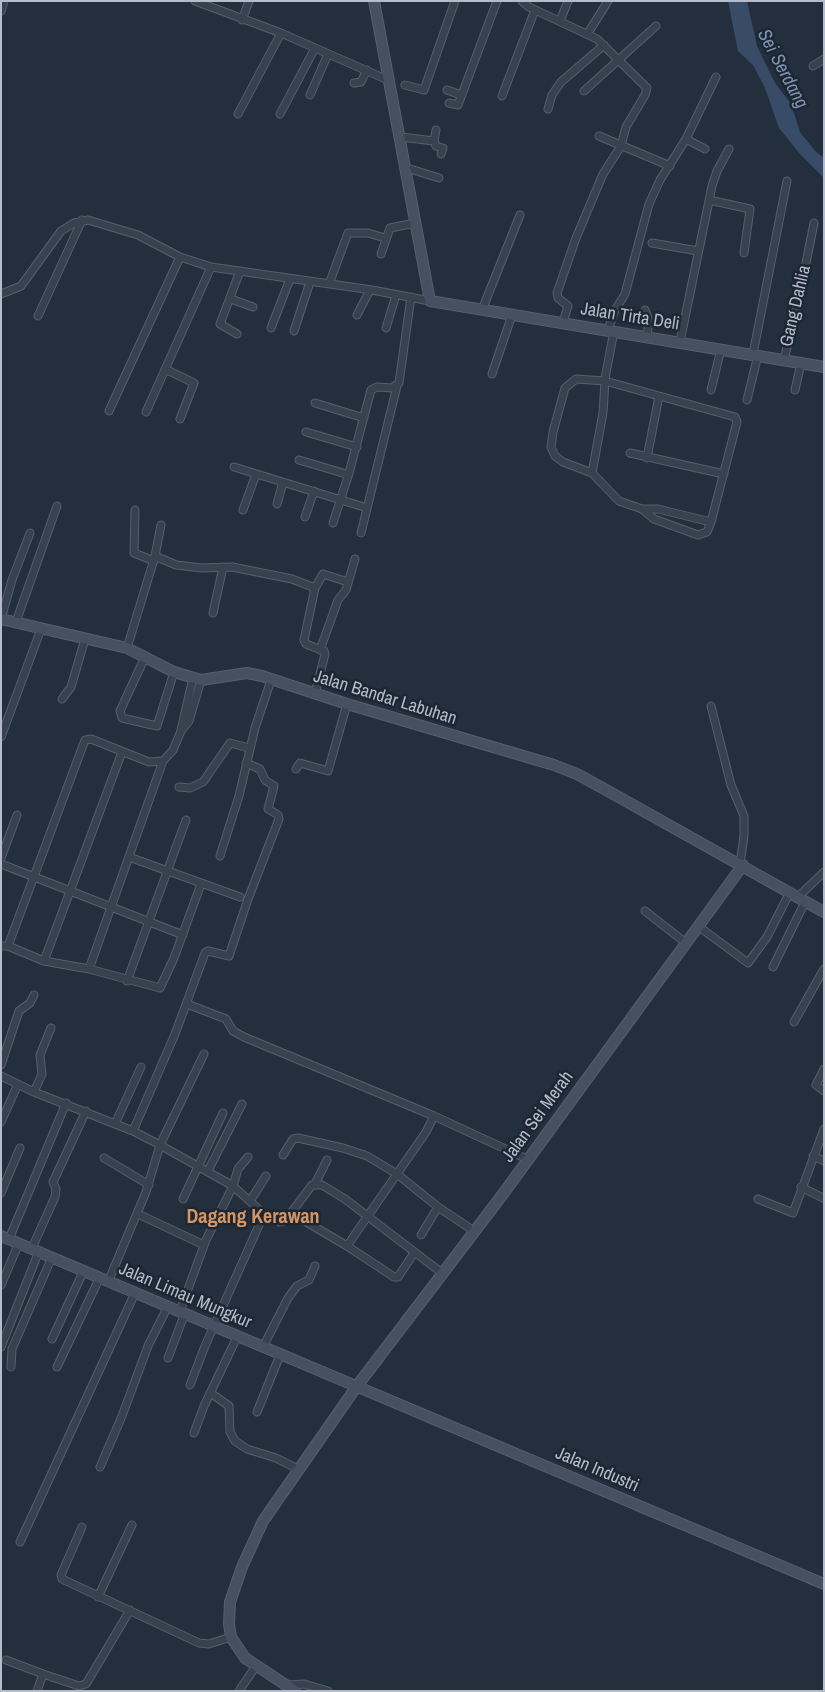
<!DOCTYPE html>
<style>
body{margin:0}
#map{position:relative;width:825px;height:1692px;overflow:hidden;background:#242f3e;font-family:"Archivo Narrow",sans-serif}
canvas{display:block}
.frame{position:absolute;inset:0;border:2px solid #b4bcc9;pointer-events:none}
</style>
<div id="map">
<canvas width="825" height="1692"></canvas>
<div class="frame"></div>
</div>
<script>
const g = document.querySelector('canvas').getContext('2d');
g.lineJoin = 'round';
function paint(path, color) { g.fillStyle = color; g.fill(path, 'evenodd'); }
const poly = rows => new Path2D(rows.map(r => 'M' + r).join(''));
function trace(path, color, width, dash) { g.strokeStyle = color; g.lineWidth = width; g.lineCap = dash ? 'butt' : 'round'; g.setLineDash(dash || []); g.stroke(path); }
function drawText(font, color, halo, rows, align = 'center') {
  g.font = font + ' "Archivo Narrow",sans-serif'; g.lineWidth = 5; g.setLineDash([]); g.textBaseline = 'middle'; g.strokeStyle = halo; g.fillStyle = color; for (const [text, x, y, turn = 0] of rows) {
    g.save(); g.translate(x, y); g.rotate((+turn || 0) * Math.PI / 180); g.textAlign = isNaN(turn) ? turn : align; if (halo) g.strokeText(text, 0, 0); g.fillText(text, 0, 0); g.restore();
  }
}
const water = poly([
 [728,1,747,1,757,46,775,83,791,104,800,132,815,151,824,158,824,178,800,154,779,128,765,88,753,65,738,51]
]);
const street = poly([
 [195,1,281,33,390,81],
 [522,1,529,7,597,39,647,88,645,95,626,127,621,146,603,174,576,238,557,293,558,298,568,306,563,322],
 [1,11,4,1],
 [242,20,249,1],
 [560,21,568,1],
 [588,33,608,1],
 [813,66,824,59],
 [354,83,361,82,367,70],
 [405,85,424,90,455,1],
 [447,90,461,95],
 [584,91,656,26],
 [310,95,328,54],
 [502,96,535,10],
 [449,103,458,105,497,1],
 [548,109,552,95,561,82,604,45],
 [238,114,281,33],
 [280,114,315,48],
 [599,136,670,166],
 [401,137,434,141,436,130],
 [686,139,705,149],
 [434,141,436,146,443,148,441,154],
 [407,168,439,178],
 [709,200,750,209,744,253],
 [652,243,698,251],
 [381,254,390,228,415,223],
 [329,284,348,233,368,233,385,238],
 [1,294,21,286,61,231,74,223,88,220,138,235,180,257,211,267,372,290,430,301],
 [231,299,253,307],
 [482,310,520,215],
 [645,310,649,320,647,336],
 [357,315,370,290],
 [38,316,82,220],
 [271,328,290,279],
 [386,328,396,295],
 [608,330,614,312,625,294,649,204,660,180,686,139,716,77],
 [294,331,310,282],
 [237,334,220,324,240,271],
 [680,342,712,186,717,171,729,149],
 [753,354,787,181],
 [784,360,800,293,814,223],
 [165,369,194,383,180,419],
 [492,374,512,315],
 [711,390,721,349],
 [795,390,801,363],
 [747,400,758,355],
 [315,403,364,418],
 [109,411,180,257],
 [146,412,211,267],
 [306,432,357,447],
 [630,453,724,474],
 [647,458,659,396],
 [299,460,346,474,349,473,371,390,377,387,392,388,399,383,411,297],
 [234,467,367,508],
 [592,473,563,462,555,456,551,447,553,432,565,388,576,379,605,381,735,417,737,422,711,522,658,509,642,509,619,501,592,473,603,413,605,381,606,373,614,331],
 [277,504,283,482],
 [642,509,654,519,698,535,707,532,711,522],
 [135,510,134,553,154,561],
 [243,510,256,474],
 [305,517,314,491],
 [333,523,349,473],
 [361,533,397,386],
 [155,556,161,525],
 [315,588,323,574,348,582],
 [213,613,223,567],
 [1,619,12,580,30,533],
 [16,622,57,506],
 [127,648,155,556,176,565,202,568,232,567,292,579,315,588,304,640,306,644,324,651,325,654,315,694],
 [320,650,338,600,346,590,355,559],
 [145,657,120,711,122,718,157,726,174,672],
 [62,699,71,687,85,639],
 [711,706,731,785,744,816,744,836,740,864],
 [181,730,193,678],
 [1,737,41,629],
 [296,769,300,763,328,771,347,704],
 [179,787,190,788,203,782,230,743,249,748],
 [220,856,239,796,255,728,271,680],
 [129,857,240,897],
 [1,858,17,815],
 [1,864,183,935],
 [798,897,824,872],
 [645,911,686,943],
 [698,926,748,963,767,937,790,892],
 [1,946,8,946,44,961,89,969,160,988,174,958,201,884],
 [8,946,85,740,91,739,149,762,163,761,173,750,181,731,189,721,201,680],
 [44,961,122,752],
 [773,967,805,902],
 [89,969,163,761],
 [127,981,186,820],
 [187,1004,226,1019,233,1031,244,1037,434,1116,527,1159],
 [794,1022,824,969],
 [1,1065,19,1011,30,1003,34,995],
 [824,1069,816,1085,824,1091],
 [1,1076,34,1092,133,1131,160,1145,233,1186,264,1214,279,1222,284,1221,291,1213,312,1185,322,1185,345,1199,442,1273],
 [34,1092,42,1074,40,1055,51,1028],
 [1,1122,18,1084],
 [115,1124,141,1067],
 [133,1131,175,1034,205,953,208,951,229,956,248,899,279,819,278,815,268,809,274,786,265,780,260,769,246,763],
 [283,1155,293,1139,298,1138,343,1148,367,1156,397,1174,438,1207,474,1231],
 [813,1156,824,1161],
 [104,1158,149,1185],
 [208,1171,242,1104],
 [315,1184,327,1160],
 [801,1187,823,1198],
 [1,1193,20,1148],
 [183,1199,223,1113],
 [758,1199,793,1213,824,1129],
 [250,1201,266,1176],
 [291,1213,347,1246,394,1277,398,1277,414,1253],
 [138,1214,204,1245],
 [421,1235,438,1207],
 [9,1239,66,1103],
 [347,1246,426,1132,434,1116],
 [32,1248,55,1197,56,1189,53,1182,86,1111],
 [108,1282,146,1192,160,1145,204,1054],
 [1,1285,19,1243],
 [180,1311,206,1240,233,1186,238,1169,248,1157],
 [52,1339,84,1270],
 [1,1347,39,1251],
 [263,1347,288,1298,297,1286,309,1280,315,1266],
 [168,1358,185,1313],
 [11,1367,12,1349,52,1257],
 [57,1367,100,1277],
 [190,1385,205,1346,264,1214],
 [212,1394,229,1406,230,1432,235,1441,247,1449,276,1458,298,1469],
 [257,1412,280,1355],
 [194,1433,204,1406,238,1335],
 [100,1467,122,1416,148,1346,168,1306],
 [82,1527,61,1575,62,1579,199,1643,209,1644,231,1637],
 [20,1542,135,1293],
 [98,1597,132,1525],
 [6,1660,43,1674],
 [288,1685,304,1684,328,1691],
 [37,1691,43,1674,79,1686,86,1684,130,1610],
 [239,1691,256,1666]
]);
const secondary = poly([
 [374,1,430,301,824,367],
 [1,619,127,648,174,672,201,680,247,673,262,676,347,704,554,765,577,774,608,791,824,912],
 [1,1236,824,1584],
 [295,1691,245,1658,231,1637,229,1624,230,1602,242,1567,263,1521,357,1386,503,1194,743,865]
]);
const streetNames = [
 ["Gang Dahlia",796,306,-77],
 ["Jalan Tirta Deli",630,317,9],
 ["Jalan Bandar Labuhan",385,698,17],
 ["Jalan Sei Merah",538,1117,-54],
 ["Jalan Limau Mungkur",185,1296,23],
 ["Jalan Industri",597,1470,23]
];
const waterNames = [
 ["Sei Serdang",782,69,62]
];
const quarterNames = [
 ["Dagang Kerawan",253,1218]
];
paint(water, '#394c67');
trace(street, '#565f6c', 9);
trace(secondary, '#565f6c', 12);
trace(street, '#38414e', 7);
trace(secondary, '#465061', 10);
drawText('18px', '#b4bcc9', '#1d2633', streetNames);
drawText('italic 19px', '#7c92b1', '#1d2633', waterNames);
drawText('bold 20px', '#d59563', '#1d2633', quarterNames);
</script>
